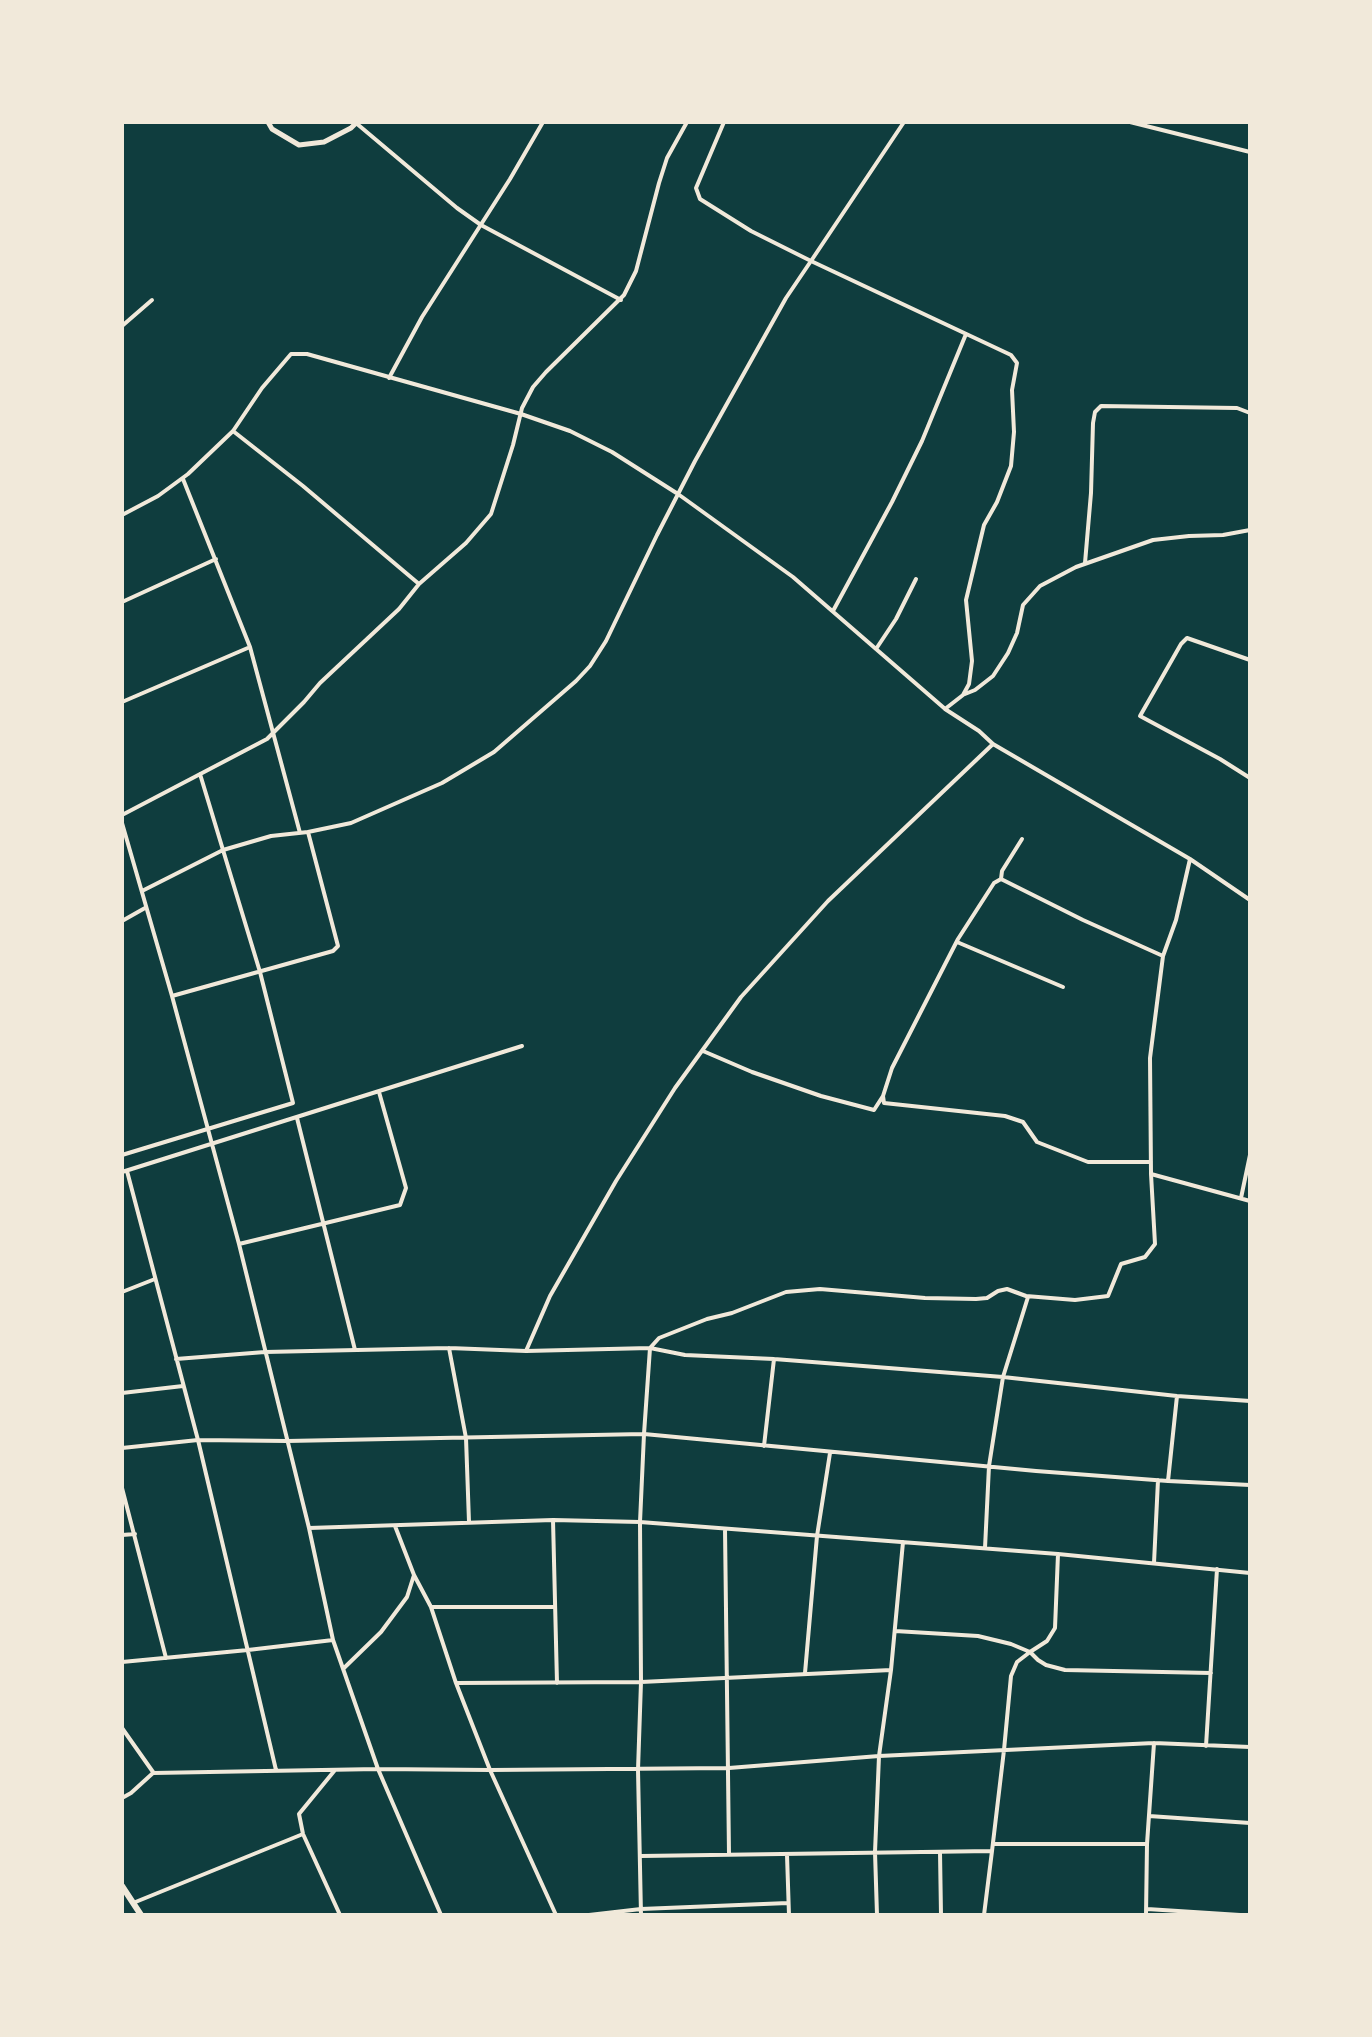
<!DOCTYPE html>
<style>
body{margin:0}
#map{position:relative;width:1372px;height:2037px;overflow:hidden;background:#0f3d3e;font-family:Cabin,sans-serif}
canvas{display:block}
.frame{position:absolute;inset:0;border:124px solid #f1e9da;pointer-events:none}
</style>
<div id="map">
<canvas width="1372" height="2037"></canvas>
<div class="frame"></div>
</div>
<script>
const g = document.querySelector('canvas').getContext('2d');
g.lineJoin = 'round';
const poly = rows => new Path2D(rows.map(r => 'M' + r).join(''));
function trace(path, color, width, dash) { g.strokeStyle = color; g.lineWidth = width; g.lineCap = dash ? 'butt' : 'round'; g.setLineDash(dash || []); g.stroke(path); }
const minor = poly([
 [724,122,696,188,700,199,751,231,811,261,904,122],
 [1130,122,1250,152],
 [356,123,457,208,481,225,621,300],
 [122,326,152,300],
 [389,378,422,317,510,179,543,122],
 [183,479,250,647,300,833],
 [122,515,158,496,188,474,233,431,262,388,291,354,307,354,521,414,570,431,612,452,678,494,793,577,944,708],
 [1085,563,1091,493,1093,423,1095,412,1101,406,1237,408,1250,413],
 [419,584,466,543,491,514,513,445,522,408,533,387,546,372,624,295,636,271,659,183,667,158,687,122],
 [122,602,216,559],
 [833,611,892,502,922,441,966,334],
 [876,649,896,619,916,579],
 [1250,660,1187,638,1181,644,1140,716,1220,759,1250,778],
 [965,694,975,690,993,676,1008,653,1017,633,1023,605,1040,586,1076,567,1153,540,1189,536,1223,535,1250,530],
 [122,702,250,647],
 [122,815,267,739,304,702,320,683,399,609,419,584,303,486,233,431],
 [122,823,172,996,239,1244,309,1528,333,1640,378,1769,441,1915],
 [1001,879,1002,871,1022,839],
 [142,891,223,850,200,774],
 [122,921,145,908],
 [957,942,1063,987],
 [172,996,333,951,338,946,308,832],
 [703,1051,752,1072,821,1096,874,1110,883,1096],
 [297,1118,355,1350],
 [122,1155,293,1103,260,972,223,850,271,836,308,832,351,823,442,783,494,752,576,681,590,666,606,641,657,535,695,461,786,298,811,261,1011,355,1017,363,1012,390,1014,432,1011,466,997,502,984,525,966,600,972,661,969,684,963,695,945,709,979,731,993,744],
 [1151,1162,1088,1162,1037,1142,1023,1122,1005,1116,884,1103,883,1096,892,1068,958,939,994,883,1001,879,1083,920,1163,956],
 [127,1171,198,1440,276,1770],
 [122,1172,522,1046],
 [1151,1174,1250,1201],
 [1241,1198,1250,1155],
 [239,1244,400,1205,406,1188,379,1092],
 [122,1292,155,1279],
 [449,1348,466,1438,469,1522],
 [526,1351,550,1296,616,1181,675,1088,741,997,828,901,993,744,1190,859,1250,900],
 [176,1359,265,1352,449,1348,526,1351,650,1348,685,1355,774,1359,1003,1377,1028,1297],
 [122,1393,183,1386],
 [764,1446,774,1359],
 [122,1448,198,1440,287,1441,644,1434,1036,1471,1168,1481,1250,1485],
 [1168,1481,1177,1396],
 [122,1488,166,1658],
 [553,1520,557,1683],
 [395,1526,414,1575,431,1607,456,1683,490,1770,556,1915],
 [309,1528,553,1520,640,1522,1058,1554,1250,1573],
 [725,1529,729,1854],
 [122,1535,135,1534],
 [985,1548,989,1466,1003,1377,1177,1396,1250,1401],
 [1058,1554,1055,1628,1047,1641,1030,1652,1038,1660,1046,1665,1065,1670,1211,1673],
 [1154,1563,1158,1480],
 [431,1607,554,1607],
 [895,1631,978,1636,1011,1644,1030,1652,1017,1662,1011,1676,1004,1750,992,1851],
 [122,1662,248,1650,333,1640],
 [344,1668,381,1632,407,1597,414,1575],
 [805,1673,817,1536,830,1453],
 [456,1683,641,1682,891,1670],
 [122,1728,153,1772],
 [1206,1746,1217,1569],
 [335,1770,299,1814,303,1834,340,1915],
 [122,1798,131,1793,153,1773,378,1769,490,1770,729,1768,879,1756,1154,1743,1250,1747],
 [1149,1816,1250,1823],
 [993,1844,1146,1844],
 [940,1852,941,1915],
 [787,1855,789,1915],
 [641,1856,992,1851,984,1915],
 [133,1903,303,1834],
 [1147,1909,1240,1915],
 [589,1915,641,1909,788,1903],
 [641,1915,638,1770,641,1682,640,1522,644,1434,650,1348,659,1338,707,1319,732,1313,786,1292,820,1289,925,1298,976,1299,987,1298,998,1291,1007,1289,1026,1296,1075,1300,1108,1296,1121,1264,1145,1257,1155,1244,1151,1174,1150,1058,1163,956,1176,920,1190,859],
 [877,1915,875,1852,879,1756,891,1670,903,1542],
 [1146,1915,1147,1844,1154,1743]
]);
const tertiary = poly([
 [268,122,272,129,299,145,324,142,351,128,357,122]
]);
const trunk = poly([
 [122,1886,141,1915]
]);
trace(minor, '#f1e9da', 4);
trace(tertiary, '#f1e9da', 5);
trace(trunk, '#f1e9da', 6);
</script>
